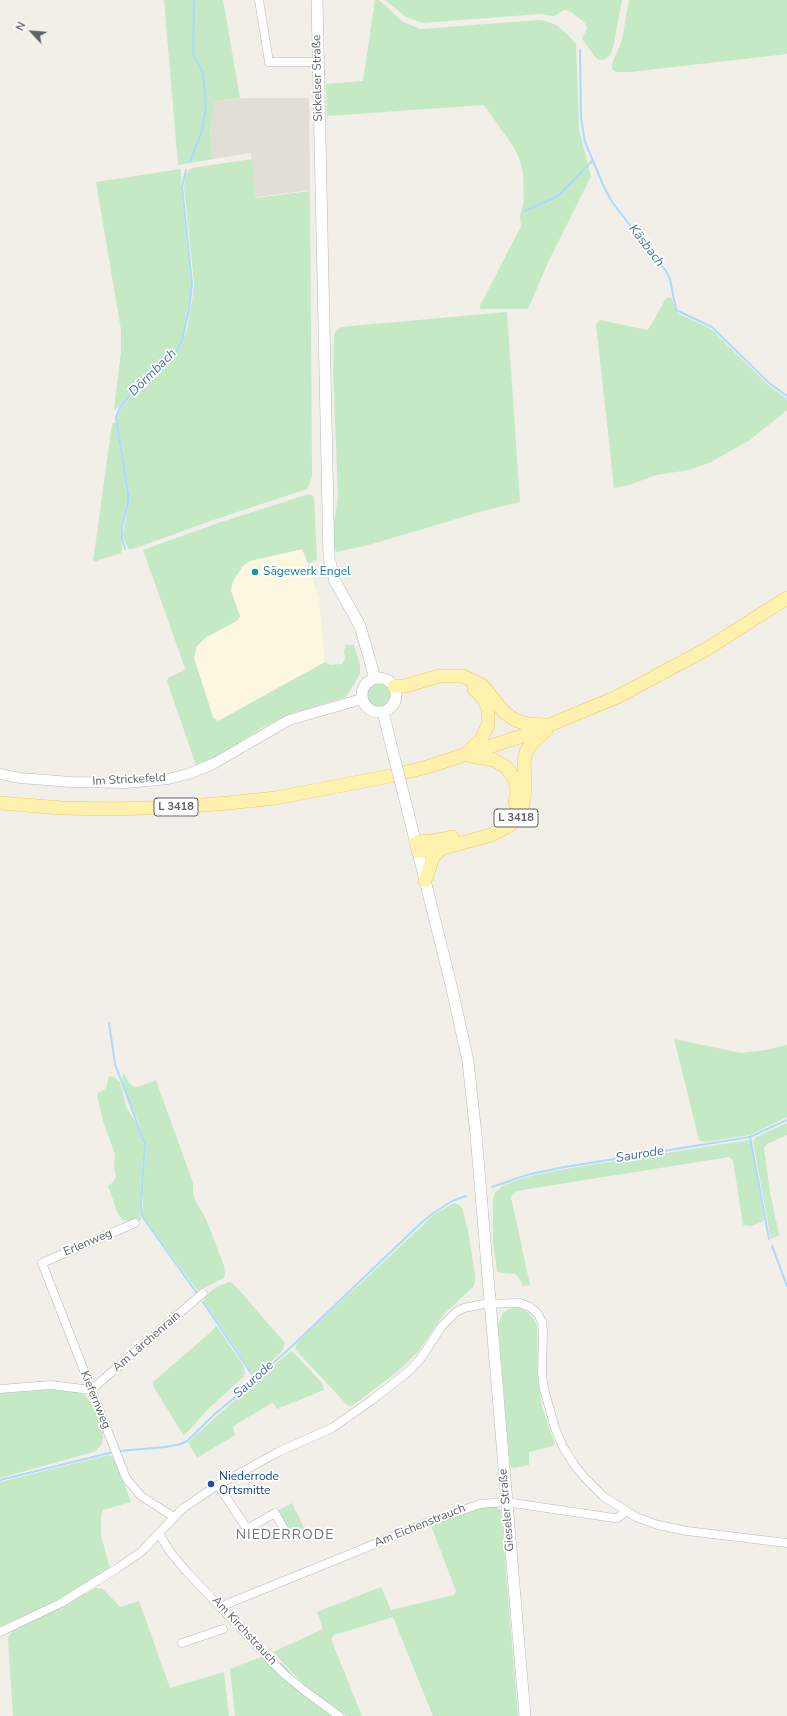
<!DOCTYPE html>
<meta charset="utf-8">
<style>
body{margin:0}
#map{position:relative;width:787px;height:1716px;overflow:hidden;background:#f1efe8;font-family:"Nunito Sans",sans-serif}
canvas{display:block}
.north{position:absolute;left:12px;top:12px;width:40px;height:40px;-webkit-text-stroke:3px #fff;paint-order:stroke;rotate:296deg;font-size:11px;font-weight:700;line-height:16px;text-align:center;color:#5f6368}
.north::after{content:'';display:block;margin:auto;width:14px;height:18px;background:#5f6368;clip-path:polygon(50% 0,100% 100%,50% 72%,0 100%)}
</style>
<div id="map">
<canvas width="787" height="1716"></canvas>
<div class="north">N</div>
</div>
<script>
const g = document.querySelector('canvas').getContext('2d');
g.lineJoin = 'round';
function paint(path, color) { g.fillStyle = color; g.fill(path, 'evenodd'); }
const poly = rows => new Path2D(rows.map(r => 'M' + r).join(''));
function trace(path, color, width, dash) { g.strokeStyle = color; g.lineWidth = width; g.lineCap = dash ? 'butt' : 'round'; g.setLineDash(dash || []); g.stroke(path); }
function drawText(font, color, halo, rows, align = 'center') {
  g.font = font + ' "Nunito Sans",sans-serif'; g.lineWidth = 3.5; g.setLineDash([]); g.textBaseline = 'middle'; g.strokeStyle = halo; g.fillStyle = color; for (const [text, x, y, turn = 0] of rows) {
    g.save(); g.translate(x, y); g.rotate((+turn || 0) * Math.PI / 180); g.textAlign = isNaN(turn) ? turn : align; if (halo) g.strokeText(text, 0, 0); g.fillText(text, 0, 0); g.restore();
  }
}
const commercial = poly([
 [302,549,319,599,325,662,218,721,213,717,194,658,197,646,205,638,238,620,240,616,231,591,236,575,243,566,250,561]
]);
const education = poly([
 [245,98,309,98,310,190,256,197,251,153,213,159,210,131,215,101]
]);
const green = poly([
 [164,0,223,0,240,98,215,101,210,131,213,159,178,165],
 [375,0,379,0,403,22,421,29,539,20,546,21,558,26,570,37,576,44,579,129,591,176,550,258,528,309,480,309,480,306,521,226,520,216,524,201,523,171,519,158,513,146,484,105,327,116,326,84,363,81],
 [385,0,622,0,613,48,610,55,605,59,601,60,597,59,582,39,587,28,585,23,570,11,564,10,554,16,540,14,423,23,406,17],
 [629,0,787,0,787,54,630,72,616,72,612,69,612,64,622,40],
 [252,159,256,198,310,191,312,477,307,489,219,518,133,549,128,549,123,537,124,528,129,504,129,493,117,417,121,408,138,388,181,346,188,326,193,294,194,283,184,187,185,178,188,171,192,168],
 [181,169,181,187,191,284,191,294,183,335,179,345,176,350,147,375,115,410,114,409,121,352,121,330,96,182],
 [671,297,676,311,679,314,711,329,768,385,787,399,787,410,750,440,711,462,689,470,656,475,629,485,614,488,596,324,600,320,647,330,650,327,666,298],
 [507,312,520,502,483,511,372,544,337,552,334,549,332,539,338,495,333,368,334,336,336,331,341,327],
 [114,423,116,423,127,493,127,504,121,527,122,550,121,553,93,562,112,424],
 [309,494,314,497,317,560,308,563,302,549,250,561,243,566,232,582,231,591,240,616,238,620,205,638,197,646,194,658,213,717,218,721,325,662,330,665,342,664,345,658,344,651,346,645,354,645,360,665,360,674,346,697,287,715,260,729,222,754,196,765,167,681,168,678,183,671,185,668,143,550,221,522],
 '366 695a13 13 0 1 1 26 0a13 13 0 1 1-26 0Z',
 [674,1039,741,1053,766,1050,787,1045,787,1117,750,1135,704,1142,699,1140],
 [124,1074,125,1074,128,1082,133,1086,138,1087,156,1080,193,1183,193,1193,195,1200,206,1219,224,1266,225,1276,222,1279,199,1290,196,1289,143,1216,143,1193,146,1144,139,1123,124,1088,122,1077],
 [109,1076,114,1077,120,1082,127,1109,137,1124,144,1144,140,1205,141,1220,129,1221,123,1220,118,1214,108,1186,113,1182,116,1176,114,1168,115,1154,103,1121,97,1094,106,1088],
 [787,1123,787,1135,767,1144,764,1148,770,1192,779,1235,771,1239,753,1142,756,1137],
 [749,1140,751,1141,764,1219,762,1222,751,1226,743,1225,733,1160,729,1157,516,1191,511,1197,530,1285,523,1286,519,1278,515,1274,501,1273,497,1271,493,1243,493,1200,495,1193,504,1185,527,1177,559,1170],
 [454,1203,459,1205,462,1208,468,1230,475,1275,475,1282,473,1287,444,1314,418,1352,397,1372,356,1403,352,1406,347,1405,295,1349,296,1345,304,1336,423,1225,433,1215],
 [229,1282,232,1283,239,1290,285,1343,283,1350,258,1375,253,1374,204,1301,205,1297,211,1291,218,1286],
 [517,1307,528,1312,535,1321,537,1326,538,1380,542,1407,555,1444,553,1446,529,1452,529,1465,514,1468,510,1466,498,1325,503,1313,507,1310],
 [216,1325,243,1365,245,1372,243,1377,207,1410,184,1436,153,1386,153,1382,212,1331],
 [292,1351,322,1383,324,1390,277,1409,274,1404,272,1403,235,1425,233,1427,235,1435,197,1458,188,1442,281,1359],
 [40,1388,76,1391,84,1395,92,1403,103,1427,103,1437,101,1445,96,1451,86,1454,0,1478,0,1392],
 [108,1455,113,1457,116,1463,131,1502,103,1510,101,1515,101,1535,110,1569,60,1600,0,1627,0,1482],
 [292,1503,305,1530,291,1537,277,1511],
 [494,1505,501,1511,518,1716,433,1716,393,1617,334,1635,331,1639,362,1716,346,1716,307,1688,273,1652,323,1629,317,1612,381,1587,391,1610,454,1595,456,1591,431,1526,432,1524,460,1512],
 [96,1588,100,1588,104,1590,120,1607,139,1601,170,1688,224,1672,229,1716,13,1716,8,1639,10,1634,14,1630],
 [263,1656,288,1683,332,1716,235,1716,230,1669]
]);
const stream = poly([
 [580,50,581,118,585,142,604,187,612,202,666,271,670,279,676,310,712,327,769,383,787,396],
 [190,162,202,131,206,107,203,73,193,54,194,0],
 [525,211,556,197,562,192,592,161],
 [125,549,122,538,122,527,128,504,128,493,116,417,120,407,137,387,177,350,182,341,189,310,192,284,182,187,186,170],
 [109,1023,115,1064,145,1144,141,1205,142,1216,196,1292],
 [750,1137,769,1239],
 [492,1187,527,1175,559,1168,750,1137,787,1120],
 [772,1246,787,1286],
 [203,1302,255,1379],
 [118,1451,166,1447,181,1444,187,1441,217,1412,233,1399,289,1349,421,1223,432,1214,452,1201,466,1196],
 [0,1480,113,1452],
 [281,1664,292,1676]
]);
const minor = poly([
 [259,0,269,62,318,62],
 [135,1223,42,1263,126,1478,141,1496,174,1517],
 [0,1389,51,1385,91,1390],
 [91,1390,203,1293],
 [218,1485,247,1529,275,1513,284,1529],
 [159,1534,171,1553,187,1572,284,1674,305,1691,339,1716],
 [222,1606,429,1522,480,1504,506,1502,614,1518,618,1518,626,1511],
 [0,1632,61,1603,116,1569,141,1552,182,1509,213,1488,278,1452,332,1428,372,1400,410,1370,421,1358,442,1326,456,1312,464,1308,484,1304,520,1303,530,1307,538,1314,542,1322,543,1331,542,1373,544,1389,555,1428,563,1447,575,1466,586,1479,604,1497,636,1517,658,1525,687,1531,787,1543],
 [182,1643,223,1629]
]);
const tertiary = poly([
 [0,774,20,778,71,782,126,783,168,779,188,774,213,764,289,720,362,699]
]);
const secondary = poly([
 [317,0,329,558,335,581,360,626,375,678],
 '362 695a17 17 0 1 1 34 0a17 17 0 1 1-34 0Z',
 [383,712,392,749],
 [405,800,452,989,468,1061,476,1135,525,1716]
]);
const primary = poly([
 [394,686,405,686,439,676,463,676,482,685,504,712,515,720,527,724,546,725],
 [466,754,481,740,488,725,488,709,484,699,474,689],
 [471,756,494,760,506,767,515,780,517,790,515,803],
 [0,803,62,808,112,809,177,807,228,803,276,798,390,776,427,767,525,735,617,697,705,650,787,598],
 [416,842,432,841,452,837],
 [418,851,432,851,491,835,510,825,516,819,523,805,525,788,524,761,526,752,531,744,546,730],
 [425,881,433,857,441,849]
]);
const secondaryBridge = poly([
 [392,749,405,800]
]);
const markers = [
 [255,572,4,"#0f9aa8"],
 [211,1484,4,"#1a4fb4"]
];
const shields = [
 [176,807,44],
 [516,818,44]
];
const shieldNames = [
 ["L 3418",176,807],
 ["L 3418",516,818]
];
const streetNames = [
 ["Sickelser Straße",318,78,-91],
 ["Im Strickefeld",129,780,-3],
 ["Erlenweg",88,1243,-23],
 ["Am Lärchenrain",147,1342,-41],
 ["Kiefernweg",95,1400,68],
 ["Gieseler Straße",507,1510,-95],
 ["Am Eichenstrauch",420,1526,-22],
 ["Am Kirchstrauch",244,1631,47]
];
const cultureNames = [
 ["Sägewerk Engel",263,572]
];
const transitNames = [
 ["Niederrode",219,1477],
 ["Ortsmitte",219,1491]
];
const waterNames = [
 ["Käsbach",646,246,52],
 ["Dörmbach",153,373,-45],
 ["Saurode",640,1155,-9],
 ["Saurode",254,1380,-42]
];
const quarterNames = [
 ["NIEDERRODE",285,1536]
];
paint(commercial, '#fef7e0');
paint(education, '#e1ded6');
paint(green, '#c5e8c5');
trace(stream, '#aadaff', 2);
trace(minor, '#b5b8bc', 9);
trace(tertiary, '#b5b8bc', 11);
trace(secondary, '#b6babf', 12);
trace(primary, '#f2c960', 14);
trace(minor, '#fff', 8);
trace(tertiary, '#fff', 10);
trace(secondary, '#fff', 11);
trace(primary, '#fff2af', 13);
trace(secondaryBridge, '#b6babf', 12, []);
trace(secondaryBridge, '#fff', 11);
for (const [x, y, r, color] of markers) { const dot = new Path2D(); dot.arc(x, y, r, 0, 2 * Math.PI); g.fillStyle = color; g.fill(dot); trace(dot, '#fff', 1.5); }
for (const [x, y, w] of shields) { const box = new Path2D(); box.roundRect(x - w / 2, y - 9, w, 18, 3); g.fillStyle = '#fff'; g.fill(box); trace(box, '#5f6368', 1); }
drawText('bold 11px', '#5f6368', null, shieldNames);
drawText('12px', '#5f6368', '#fff', streetNames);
drawText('12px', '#0d838f', '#fff', cultureNames, 'left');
drawText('12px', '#164399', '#fff', transitNames, 'left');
drawText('italic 13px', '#4174aa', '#fff', waterNames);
g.letterSpacing = '1px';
drawText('14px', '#70757a', '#fff', quarterNames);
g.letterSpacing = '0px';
</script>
